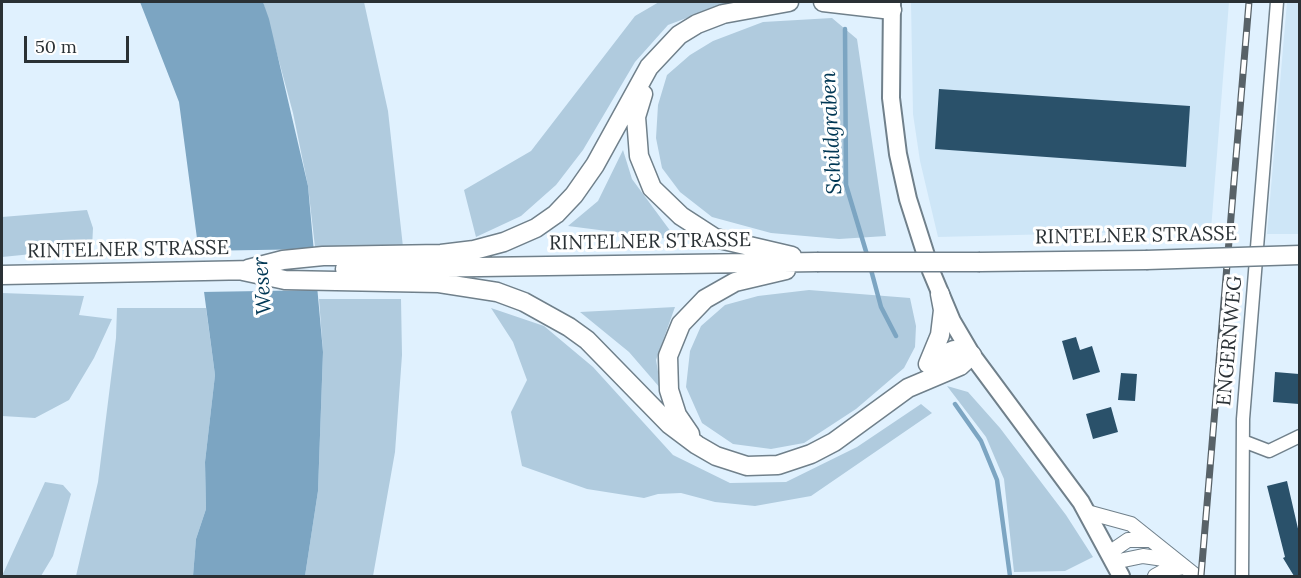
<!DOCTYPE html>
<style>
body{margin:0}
#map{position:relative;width:1301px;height:578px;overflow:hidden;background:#e0f1fe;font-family:Lora,serif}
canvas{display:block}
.frame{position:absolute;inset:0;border:3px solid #2a3135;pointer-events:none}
.scale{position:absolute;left:24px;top:36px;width:105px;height:27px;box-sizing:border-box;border:3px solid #2a3135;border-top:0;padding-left:8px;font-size:18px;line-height:21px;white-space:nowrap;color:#2a3135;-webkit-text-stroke:4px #fff;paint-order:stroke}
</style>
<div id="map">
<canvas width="1301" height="578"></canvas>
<div class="frame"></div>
<div class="scale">50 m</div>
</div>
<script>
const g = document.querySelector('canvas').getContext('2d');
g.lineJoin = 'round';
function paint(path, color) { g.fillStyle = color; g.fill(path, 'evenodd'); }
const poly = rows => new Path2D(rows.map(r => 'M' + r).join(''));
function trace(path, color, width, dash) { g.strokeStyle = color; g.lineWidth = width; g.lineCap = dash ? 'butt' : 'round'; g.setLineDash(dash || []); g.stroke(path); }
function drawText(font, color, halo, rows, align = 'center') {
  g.font = font + ' Lora,serif'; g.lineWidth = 6; g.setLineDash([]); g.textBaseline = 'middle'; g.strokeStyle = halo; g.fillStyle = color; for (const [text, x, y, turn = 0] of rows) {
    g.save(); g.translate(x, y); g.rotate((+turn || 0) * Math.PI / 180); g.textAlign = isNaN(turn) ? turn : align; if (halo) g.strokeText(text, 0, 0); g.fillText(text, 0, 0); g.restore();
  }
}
const built = poly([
 [911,2,1229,2,1211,230,938,237,920,161,913,114],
 [1287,2,1299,2,1299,234,1267,234]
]);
const green = poly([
 [263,2,364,2,388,111,403,247,315,247,308,186,293,113],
 [659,2,729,2,668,25,635,62,583,150,556,185,521,216,476,237,464,190,531,151,635,16],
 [832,18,857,39,886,236,839,239,771,233,712,217,680,192,662,168,656,138,658,105,667,75,690,55,713,41,763,22],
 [623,150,632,179,677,240,568,226,598,201],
 [87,210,93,228,92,248,2,257,2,217],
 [809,290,910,298,916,326,915,347,904,368,856,409,804,443,771,449,733,444,702,423,686,387,690,351,701,326,725,305,758,296],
 [2,293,84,296,79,315,112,319,94,358,69,400,35,418,2,416],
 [319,299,401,299,402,355,395,452,373,576,305,576,318,491,323,352],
 [675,307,656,360,661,389,629,352,580,312],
 [117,308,206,308,215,375,205,462,206,509,196,539,193,576,76,576,98,482,116,338],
 [491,308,544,326,593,367,673,455,730,483,786,482,857,447,921,404,932,413,811,496,755,506,715,502,681,493,658,494,644,498,587,489,522,466,511,412,527,380,513,342],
 [947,386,968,392,1000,428,1066,515,1093,557,1065,571,1014,572,1004,479,986,437],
 [45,482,63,485,71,494,53,556,41,576,2,576]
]);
const water = poly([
 [140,2,263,2,269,19,308,186,323,352,318,491,305,576,193,576,196,539,206,509,205,462,215,375,179,102]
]);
const pier = poly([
 [318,249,321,290,201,292,196,251]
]);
const stream = poly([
 [845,29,846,185,868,258],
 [870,266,881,307,896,336],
 [955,404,981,441,997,480,1010,576]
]);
const building = poly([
 [939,89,1190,106,1186,167,935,149],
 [1076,337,1080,350,1092,346,1100,372,1073,380,1062,341],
 [1275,372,1299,374,1299,404,1273,402],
 [1121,373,1137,374,1135,401,1118,400],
 [1111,407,1118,432,1093,439,1086,414],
 [1287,481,1299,533,1299,576,1294,576,1283,558,1285,557,1267,486]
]);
const minor = poly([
 [1243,441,1269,451,1300,436],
 [1242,576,1243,419,1277,2]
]);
const tertiary = poly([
 [1087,512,1131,524,1196,576],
 [1109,553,1128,540,1151,540],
 [1114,562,1143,556,1171,560],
 [1155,576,1166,570,1184,567]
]);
const secondary = poly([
 [892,2,891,98,898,154,908,199,931,271,952,321,972,355,1081,502,1121,576]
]);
const primary = poly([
 [823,2,892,10,888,2],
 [643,94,636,117,639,156,652,188,681,216,715,238,792,256],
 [980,262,1146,260],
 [248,269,283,260,323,256,441,254,474,250,504,242,536,228,556,214,574,195,595,165,649,67,679,35,697,24,723,14,789,2],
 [345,269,817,262],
 [243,271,285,280,439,283,497,292,524,302,569,327,587,340,669,424,697,445,716,456,747,466,778,465,811,454,834,442,908,388,960,366,972,355,954,350,931,360],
 [2,275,254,270],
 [928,364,940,335,943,310,940,294],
 [690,434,677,415,669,390,668,356,681,324,705,299,735,282,786,270]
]);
const rail = poly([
 [1201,576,1249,2]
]);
const primaryBridge = poly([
 [1146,260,1300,255],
 [817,262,980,262]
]);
const streetNames = [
 ["RINTELNER STRASSE",1136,236,-1],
 ["RINTELNER STRASSE",650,242,-1],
 ["RINTELNER STRASSE",128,250,-1],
 ["ENGERNWEG",1230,341,-85]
];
const waterNames = [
 ["Schildgraben",832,133,-93],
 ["Weser",263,286,-94]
];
paint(built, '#cee6f7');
paint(green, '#b0cbde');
paint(water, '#7ca5c2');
paint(pier, '#e0f1fe');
trace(stream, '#7ca5c2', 4.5);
paint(building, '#2a516a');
trace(minor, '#70808b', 15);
trace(tertiary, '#70808b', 16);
trace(secondary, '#70808b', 20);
trace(primary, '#70808b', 21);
trace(minor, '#fff', 12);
trace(tertiary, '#fff', 14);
trace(secondary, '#fff', 16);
trace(primary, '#fff', 18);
trace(rail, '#586268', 7);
trace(rail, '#fff', 4.5, [14]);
trace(primaryBridge, '#70808b', 21, []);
trace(primaryBridge, '#fff', 18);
drawText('20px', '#2a3135', '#fff', streetNames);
drawText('italic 21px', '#003754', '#fff', waterNames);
</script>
